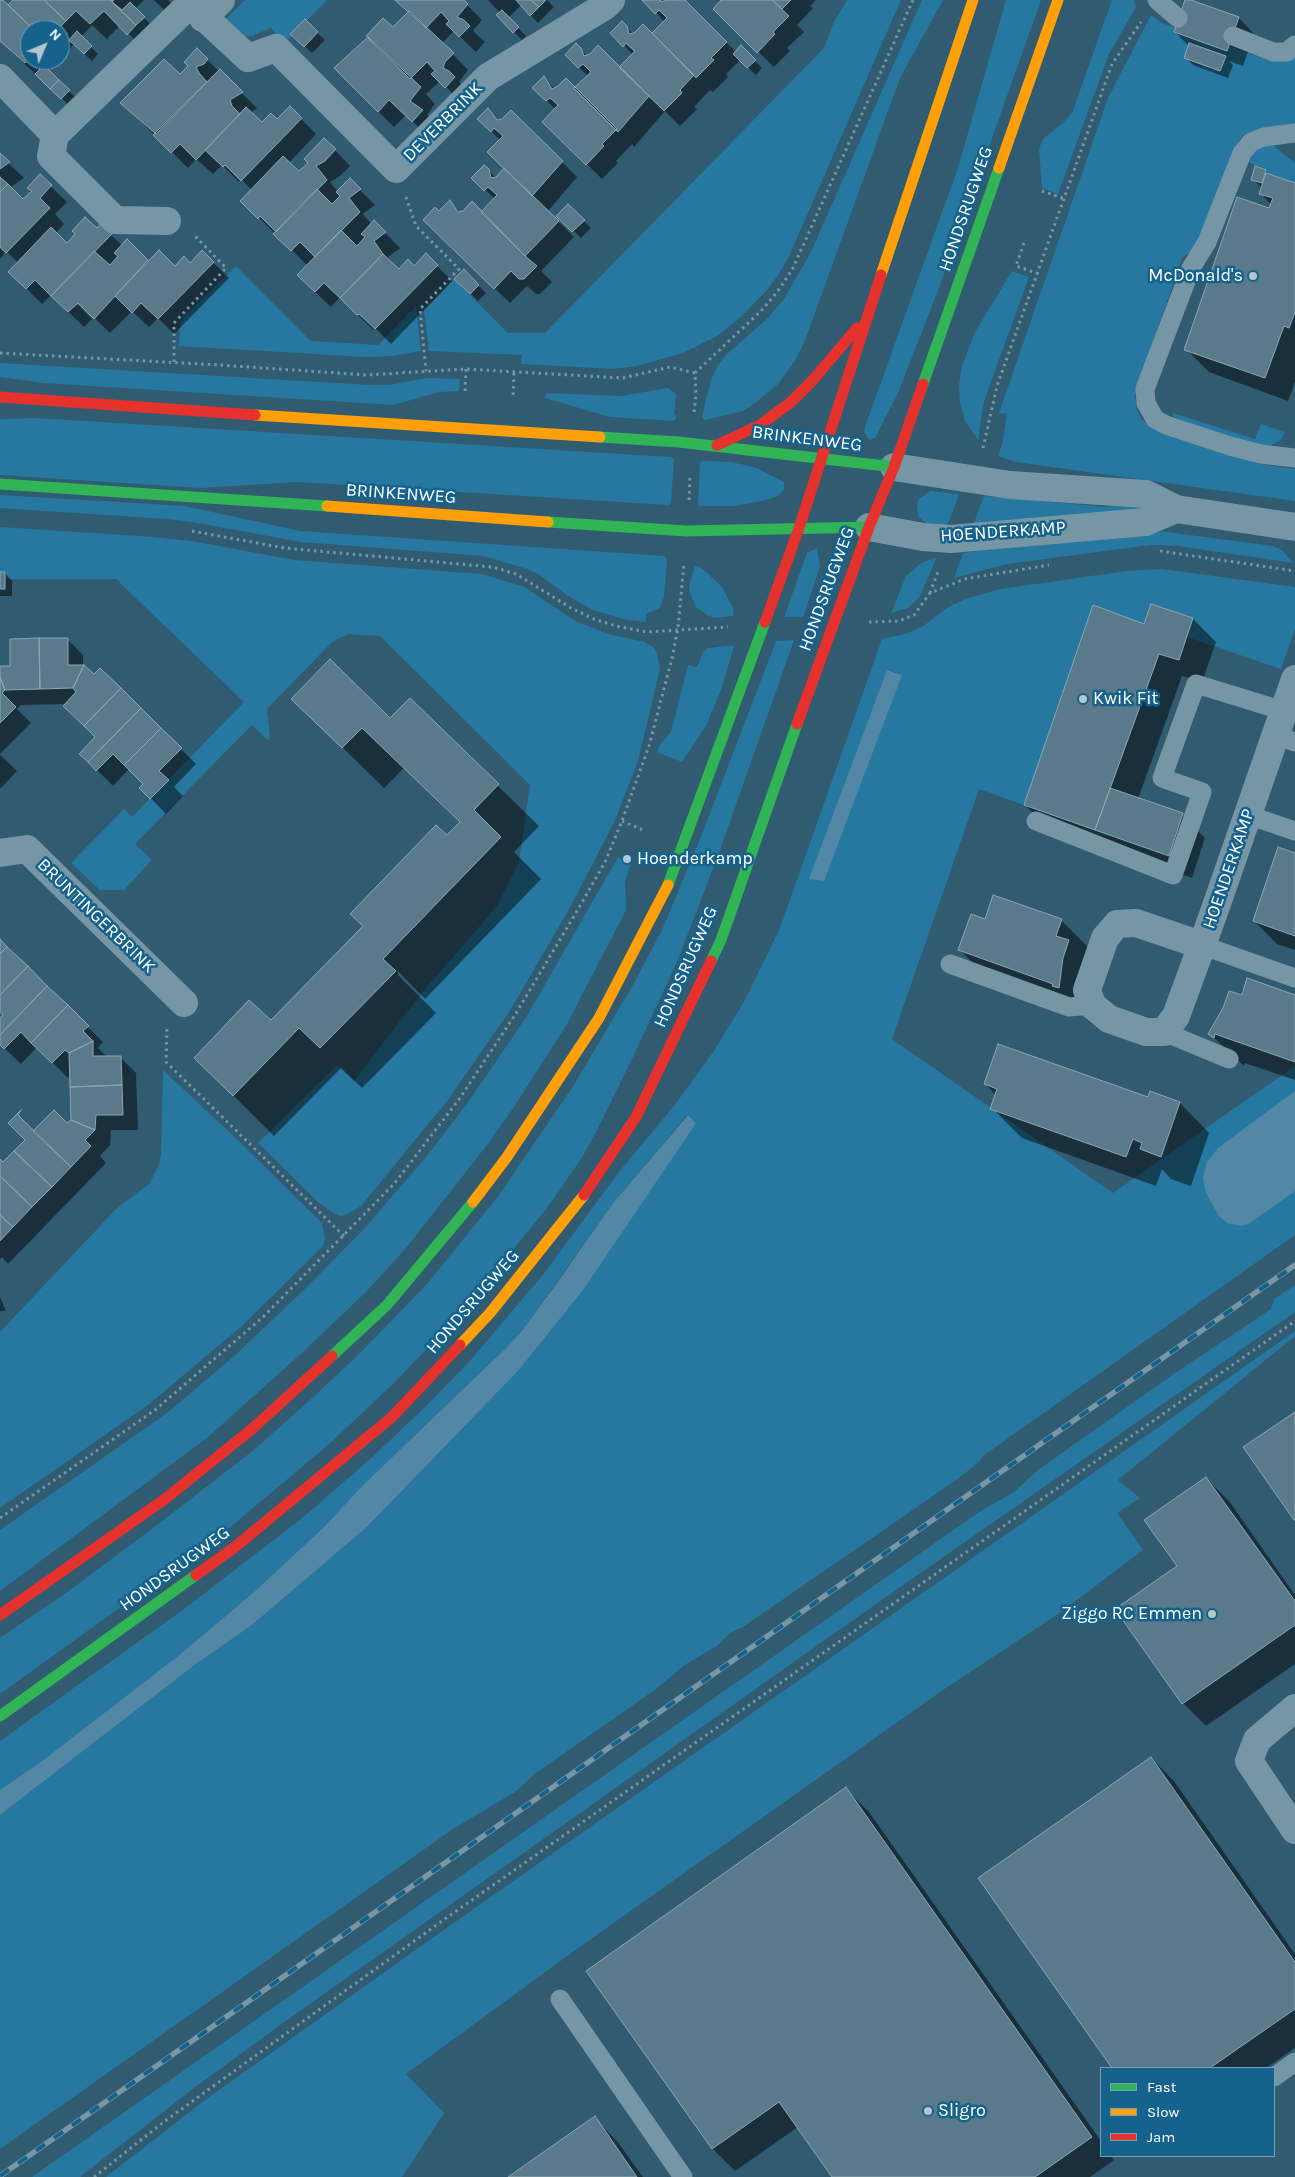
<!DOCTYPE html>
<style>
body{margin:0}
#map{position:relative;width:1295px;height:2177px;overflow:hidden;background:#305b71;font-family:Karla,sans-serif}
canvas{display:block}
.legend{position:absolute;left:1100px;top:2067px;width:175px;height:90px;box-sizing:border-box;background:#15638c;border:1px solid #73a1ba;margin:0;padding:6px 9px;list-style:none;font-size:15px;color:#fff}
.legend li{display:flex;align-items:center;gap:10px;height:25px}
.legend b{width:25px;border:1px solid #73a1ba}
.north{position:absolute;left:20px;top:20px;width:50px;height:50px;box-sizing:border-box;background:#15638c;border:1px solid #73a1ba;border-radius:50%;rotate:45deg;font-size:14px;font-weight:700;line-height:20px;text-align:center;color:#fff}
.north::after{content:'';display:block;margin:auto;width:18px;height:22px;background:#b7c6cd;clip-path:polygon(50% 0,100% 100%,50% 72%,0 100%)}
</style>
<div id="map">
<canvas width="1295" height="2177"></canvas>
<ul class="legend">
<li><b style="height:6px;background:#30b455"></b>Fast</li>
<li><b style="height:6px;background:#ff9f0a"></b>Slow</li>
<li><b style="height:6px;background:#e5322d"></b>Jam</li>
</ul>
<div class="north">N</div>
</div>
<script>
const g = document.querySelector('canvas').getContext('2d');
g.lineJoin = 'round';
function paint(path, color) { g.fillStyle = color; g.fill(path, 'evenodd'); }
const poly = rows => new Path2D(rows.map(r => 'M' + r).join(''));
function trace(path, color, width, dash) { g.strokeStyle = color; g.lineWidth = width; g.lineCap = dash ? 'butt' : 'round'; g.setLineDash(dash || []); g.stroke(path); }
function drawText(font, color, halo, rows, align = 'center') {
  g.font = font + ' Karla,sans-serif'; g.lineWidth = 5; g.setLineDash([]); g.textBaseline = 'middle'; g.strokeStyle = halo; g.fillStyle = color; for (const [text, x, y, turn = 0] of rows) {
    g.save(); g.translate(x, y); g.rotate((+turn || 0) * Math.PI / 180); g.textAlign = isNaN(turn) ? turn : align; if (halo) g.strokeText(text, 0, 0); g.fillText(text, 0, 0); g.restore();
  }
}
const green = poly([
 [245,0,327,0,285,43,271,28,251,36,245,36,226,19],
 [847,0,901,0,790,254,779,274,767,290,741,317,717,336,683,353,637,366,613,369,521,364,522,355,429,351,424,311,454,279,508,333,545,333,824,48,834,22],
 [922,0,943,0,900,78,804,343,795,361,778,384,755,403,743,411,705,420,702,418,706,399,712,377,718,365,726,355,768,318,784,299,811,252],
 [1006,0,1041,0,939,288,898,393,875,438,869,440,864,432,866,424,958,168],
 [1112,0,1134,0,1136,7,1109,54,1058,194,1042,188,1039,149,1043,139,1065,121,1072,113],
 [1151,15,1162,23,1176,28,1174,32,1228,46,1270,61,1288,61,1295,57,1295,128,1256,130,1243,135,1235,146,1202,242,1182,258,1135,395,1137,411,1142,420,1155,429,1260,464,1295,469,1295,501,1016,462,998,456,1003,441,1007,414,999,413,1108,98],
 [1266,144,1274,146,1295,163,1295,183,1266,173,1266,170,1248,162,1254,149],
 [236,266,311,341,378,345,416,307,421,351,392,356,366,357,179,346,180,325,183,318],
 [1012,271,1029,277,984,401,978,440,965,421,960,402,959,385,962,366,974,334],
 [0,363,370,385,389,385,428,378,460,379,459,391,440,392,393,405,44,383,0,377],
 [668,388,676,394,674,415,676,415,676,419,673,421,610,417,545,398,546,393,621,396],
 [1173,413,1255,439,1261,424,1285,432,1281,440,1267,447,1251,445,1177,418,1173,416],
 [37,418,671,457,674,459,671,502,669,505,298,482,201,488,0,475,0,419],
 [702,461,731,462,754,467,784,482,784,490,778,496,762,501,735,506,700,506,698,504,700,463],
 [930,491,959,494,946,529,927,524,918,516,917,503,919,499],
 [0,495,185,506,300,531,665,556,667,560,664,597,660,608,646,614,646,622,627,620,593,610,568,596,538,574,524,568,483,556,301,542,192,522,167,519,0,508],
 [984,496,1107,507,1136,503,1147,509,972,528],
 [0,527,154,537,192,541,294,560,482,574,524,587,575,621,608,634,645,642,654,648,657,653,660,669,638,761,615,820,572,904,511,1009,448,1100,361,1206,346,1215,341,1216,333,1213,318,1202,258,1143,337,1065,354,1081,421,994,498,905,519,861,530,785,380,636,348,634,332,642,267,709,270,738,268,740,252,725,135,844,152,860,124,890,100,890,71,863,124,809,132,817,244,702,116,579,0,579],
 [1144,529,1273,546,1283,551,1293,563,1178,546,1150,545,1007,564,954,578,963,553],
 [817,548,820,566,803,617,784,617,807,553],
 [937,557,919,598,908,608,891,613,906,576,921,563],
 [695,566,698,566,705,571,722,587,734,610,733,616,714,618,707,615,696,607,690,593,689,586],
 [1162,569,1295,587,1295,629,1281,669,1187,637,1193,618,1151,604,1144,624,1093,606,1024,805,979,789,892,1039,1113,1193,1295,1066,1295,1235,983,1456,979,1462,959,1478,743,1627,730,1633,717,1646,686,1664,656,1689,536,1773,515,1792,453,1829,0,2149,0,1815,196,1664,252,1625,367,1527,518,1371,584,1289,696,1122,687,1115,613,1203,521,1332,507,1347,362,1486,325,1526,254,1592,178,1656,42,1761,0,1790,0,1741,184,1609,301,1519,368,1461,423,1409,468,1363,542,1276,619,1172,674,1106,714,1051,745,1000,780,928,882,639,905,634,922,627,947,608,965,599,1001,589,1126,571],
 [887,670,901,674,810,879,886,674],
 [794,640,719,853,677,962,631,1061,597,1130,583,1156,550,1204,468,1306,392,1385,327,1446,222,1534,0,1694,0,1638,66,1593,161,1522,255,1449,310,1400,360,1353,427,1284,499,1195,572,1088,633,985,662,930,702,834,776,641],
 [726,646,734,646,721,690,706,726,682,762,657,752,659,746,671,732,688,665,697,667,703,652,708,648],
 [618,857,631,863,625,881,626,910,567,1024,514,1107,487,1145,406,1248,366,1292,304,1351,207,1438,0,1591,0,1530,167,1413,233,1357,306,1288,363,1230,426,1157,469,1101,527,1016],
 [163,1070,238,1140,322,1223,325,1239,323,1246,242,1326,148,1405,0,1508,0,1332,116,1209,149,1184,159,1165,161,1153],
 [1295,1285,1295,1312,866,1611,290,2018,194,2088,80,2177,32,2177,979,1512,1014,1492,1038,1470,1175,1373,1271,1309,1274,1299],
 [1295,1331,1295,1336,1118,1480,1140,1498,1117,1513,1143,1550,1061,1612,940,1692,574,1951,406,2074,444,2113,402,2177,106,2177,205,2100,431,1939]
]);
const water = poly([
 [887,670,902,675,824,881,809,879],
 [1295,1091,1295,1191,1250,1223,1242,1226,1227,1223,1219,1216,1206,1193,1203,1178,1207,1162,1218,1148],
 [688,1115,696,1123,584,1289,518,1371,367,1527,252,1625,196,1664,0,1815,0,1790,42,1761,178,1656,254,1592,325,1526,362,1486,507,1347,521,1332,559,1280,613,1203]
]);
const shadow = poly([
 [0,0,8,7,14,0,144,0,135,9,159,33,144,49,120,25,107,39,92,25,81,37,98,54,92,61,74,44,60,58,60,30,30,30,30,60,58,60,48,71,76,98,69,105,0,41],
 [154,0,168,0,180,12,173,19],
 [397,0,462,0,482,20,473,31,485,42,476,52,454,31,442,43,468,70,459,82,470,93,461,102,440,81,426,94,435,104,427,115,438,126,428,136,406,115,394,127,335,69,393,29,409,12],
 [488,0,547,0,554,7,538,23,521,5,508,18,526,36,522,40,498,15,500,13],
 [644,0,661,0,663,2,666,0,683,0,736,52,741,47,762,68,756,75,740,60,726,74,728,77,713,92,710,90,694,107,697,109,680,126,665,111,634,147,632,144,616,161,618,163,602,179,544,122,556,110,534,88,544,78,555,89,575,88,588,76,566,55,576,45,587,56,620,68,633,55,612,33,622,23,633,34,652,35,665,22],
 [626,41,636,51,636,54,624,42],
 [723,0,816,0,810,6,813,8,797,25,804,32,787,48,790,51,774,67,714,9],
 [1186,0,1239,18,1254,34,1243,66,1229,61,1233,65,1228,78,1193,65,1185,57,1189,46,1175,32],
 [305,21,325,40,312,53,292,34],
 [197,50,257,108,250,113,262,124,277,121,290,108,316,134,289,163,299,173,335,150,350,166,340,176,330,182,338,192,350,180,375,205,363,214,372,225,374,222,400,248,388,257,391,262,399,270,414,268,426,255,452,281,391,344,375,328,373,330,340,297,331,307,314,291,308,266,242,201,252,190,241,179,239,182,222,165,213,174,196,159,188,168,122,103,180,76,189,66],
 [488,110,499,121,511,111,577,177,548,211,574,237,541,271,552,282,540,294,536,294,527,286,510,303,425,220,439,213,450,202,461,213,482,213,495,199,473,178,488,170,496,178,505,169,500,140,479,119],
 [0,155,24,178,11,187,23,201,33,192,40,176,67,202,55,214,64,224,56,233,67,244,97,230,111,235,123,246,127,241,148,262,175,268,190,264,202,252,229,278,174,334,158,318,149,327,132,311,110,333,74,298,72,299,92,319,84,327,51,295,42,304,25,287,18,263,0,245],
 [1266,171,1270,176,1295,184,1295,382,1288,401,1209,372,1186,349,1270,210,1272,205,1260,193,1262,188,1252,179],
 [568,206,591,228,581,238,558,216],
 [0,248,5,253,0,259],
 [464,271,486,293,478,301,456,279],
 [5,573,12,581,12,596,0,596,0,574],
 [1193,619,1216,642,1202,682,1182,676,1138,799,1182,815,1205,838,1192,878,1048,828,1025,805,1145,625],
 [67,639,83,655,83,666,181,749,196,764,174,787,183,796,166,814,141,788,145,784,129,769,113,786,81,754,97,737,67,704,21,705,17,709,31,723,0,754,0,667,11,667],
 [293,699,390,720,410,700,539,826,514,852,541,879,425,999,398,971,398,975,436,1013,362,1088,341,1068,274,1136,196,1058,271,1022,461,823,404,768,384,788],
 [0,755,17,771,1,788,0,787],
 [1295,854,1295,950,1277,944,1254,921],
 [1061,920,1091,950,1089,1017,1083,1016,1078,1011,990,980,960,950,985,921],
 [0,941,103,1042,98,1048,108,1058,121,1058,136,1073,138,1130,111,1130,110,1145,100,1156,106,1163,8,1264,2,1257,0,1259,0,1161,3,1164,34,1132,68,1125,72,1120,71,1075,68,1078,37,1047,21,1064,0,1044,0,1019,4,1015,0,1010],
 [1295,996,1295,1080,1245,1063,1244,1066,1210,1034,1243,997],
 [985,1084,1180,1103,1209,1133,1191,1186,1171,1179,1162,1169,1156,1186,1022,1138,992,1108,996,1095],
 [0,1297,6,1311,0,1311],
 [1206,1478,1229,1501,1295,1595,1295,1664,1206,1726,1183,1703,1117,1610,1179,1567],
 [1151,1758,1174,1781,1295,1954,1295,2048,1266,2068,1113,2068,980,1878],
 [846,1789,869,1812,1101,2141,1101,2156,1111,2156,1114,2160,1090,2177,834,2177,798,2127,735,2171,712,2148],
 [594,2118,617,2141,643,2177,510,2177]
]);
const building = poly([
 [0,0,3,0,34,30,30,30,30,58,25,63,0,41,0,0],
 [13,0,44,0,66,21,57,30,34,30,8,5,13,0],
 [44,0,110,0,136,25,127,35,104,11,90,24,76,11,66,21,44,0],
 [110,0,114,0,112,2,122,10,130,2,145,17,136,25,110,0],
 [395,0,464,0,468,4,457,17,464,20,470,26,459,37,446,24,449,21,441,12,426,28,395,0],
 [516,0,531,0,539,7,530,16,516,0],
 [531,0,546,0,539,7,531,0],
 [642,0,660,0,662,2,666,0,685,0,727,42,711,58,714,60,696,78,652,33,667,18,659,10,655,14,642,0],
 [721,0,772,0,789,16,773,32,775,34,757,53,713,9,721,0],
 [772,0,791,0,782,9,772,0],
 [1185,0,1191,0,1239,17,1227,51,1174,32,1185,0],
 [502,10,519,27,513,33,496,15,502,10],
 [409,11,454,53,445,62,443,68,449,71,455,77,445,88,431,74,435,71,427,62,410,79,366,36,383,18,393,27,409,11],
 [305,19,318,32,304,47,290,34,305,19],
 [622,21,627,26,629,34,634,33,643,24,694,75,680,90,682,93,664,111,619,67,635,51,626,43,623,47,610,33,622,21],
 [77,31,92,46,84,54,69,40,77,31],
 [368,37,421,87,410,101,423,110,412,122,389,100,378,112,334,68,368,37],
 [576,43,581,48,584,56,590,54,598,45,649,96,618,132,574,88,591,72,583,64,578,68,565,55,576,43],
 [1189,43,1226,56,1220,71,1184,58,1189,43],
 [741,45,756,60,747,68,733,54,741,45],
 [197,48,208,59,204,64,196,67,199,73,207,82,156,134,120,103,164,59,180,74,188,66,184,62,197,48],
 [44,65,59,80,50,89,35,74,44,65],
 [220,69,243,92,230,100,232,106,240,114,196,160,180,144,171,153,153,135,220,69],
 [544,76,552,89,558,86,566,78,617,129,602,144,604,146,586,165,542,122,558,105,550,98,546,101,532,88,544,76],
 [59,80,70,90,61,99,50,89,59,80],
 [290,106,302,118,241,181,225,165,223,167,205,150,246,107,262,122,271,113,277,119,290,106],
 [488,108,497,120,502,119,511,110,563,161,532,196,487,152,503,136,494,128,491,132,477,119,488,108],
 [324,138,336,149,325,161,316,166,327,180,276,232,260,216,258,219,240,201,283,156,299,171,308,163,304,159,324,138],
 [0,153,10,162,0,169,0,153],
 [484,165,489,169,491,178,496,177,504,168,559,221,525,256,481,212,497,195,488,187,484,191,471,178,484,165],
 [1255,166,1266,170,1262,183,1251,180,1255,166],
 [1266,173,1295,183,1295,312,1289,328,1284,326,1265,378,1184,350,1237,197,1269,208,1273,198,1259,194,1266,173],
 [40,174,52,185,40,198,50,208,6,253,0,247,0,192,8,184,23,199,32,191,27,188,40,174],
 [0,177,8,184,0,192,0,177],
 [350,178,361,189,349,198,360,212,315,257,300,242,291,251,273,234,317,189,332,204,340,196,336,192,350,178],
 [450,200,458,212,463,211,472,201,525,256,537,266,524,279,519,279,511,271,494,289,423,220,435,207,439,211,450,200],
 [568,204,585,220,572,232,556,216,568,204],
 [85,217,97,228,101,223,112,234,51,296,35,280,26,289,8,272,51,227,67,243,75,234,72,231,85,217],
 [374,220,386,232,374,241,383,254,340,298,324,283,315,292,297,275,341,230,357,246,365,237,361,234,374,220],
 [127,239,148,260,94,319,78,303,68,312,51,296,94,251,110,265,118,256,114,253,127,239],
 [159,250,175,266,184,256,190,263,202,250,214,262,158,319,141,303,132,313,115,296,159,250],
 [426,253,438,265,375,329,359,314,357,315,340,298,383,254,399,269,408,259,414,266,426,253],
 [464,269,479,285,470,294,454,279,464,269],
 [0,572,5,572,5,589,0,589,0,572],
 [1151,604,1193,618,1179,660,1159,654,1095,830,1024,805,1093,605,1144,624,1151,604],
 [39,638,68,638,68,665,84,665,73,688,40,689,39,638],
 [39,638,40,689,5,690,0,677,0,666,10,666,10,639,39,638],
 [330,659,390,718,410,698,499,784,474,810,501,837,383,959,396,971,320,1048,299,1028,233,1096,194,1058,249,1000,271,1020,363,926,350,914,436,825,447,835,460,822,362,728,342,748,291,699,330,659],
 [84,665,94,674,100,668,121,688,84,726,63,706,76,692,73,688,84,665],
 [0,677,5,690,2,693,16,707,0,723,0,677],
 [121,688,141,708,88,762,79,754,95,737,84,726,121,688],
 [141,708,161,728,124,765,113,754,96,771,88,762,141,708],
 [161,728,182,748,159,771,169,780,150,799,139,788,143,784,124,765,161,728],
 [1110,788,1183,813,1169,856,1095,830,1110,788],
 [1278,847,1295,853,1295,936,1253,921,1278,847],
 [993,895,1062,919,1056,936,1069,940,1063,958,1059,988,1052,986,1053,984,958,950,971,914,985,919,993,895],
 [0,939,7,947,0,954,0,939],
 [7,947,28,966,0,995,0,954,7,947],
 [28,966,47,986,0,1035,0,1018,3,1015,0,1012,0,995,28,966],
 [1247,978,1295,995,1295,1062,1215,1034,1214,1038,1208,1034,1223,1008,1229,991,1242,995,1247,978],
 [47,986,68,1005,31,1043,21,1032,4,1049,0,1045,0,1035,47,986],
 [68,1005,89,1026,83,1031,93,1041,69,1053,65,1050,52,1063,31,1043,68,1005],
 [93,1041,93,1056,121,1056,122,1085,70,1087,69,1053,93,1041],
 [998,1044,1148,1097,1150,1091,1180,1102,1161,1157,1140,1149,1142,1143,1133,1139,1126,1157,990,1109,997,1089,984,1084,998,1044],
 [122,1085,123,1115,96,1115,95,1130,71,1120,70,1087,122,1085],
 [21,1110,18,1115,71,1167,52,1187,14,1151,25,1140,8,1123,21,1110],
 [54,1110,67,1123,71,1120,95,1130,85,1140,91,1146,71,1167,33,1131,54,1110],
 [14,1151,52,1187,32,1207,0,1176,0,1159,3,1162,14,1151],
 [0,1176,32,1207,13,1227,0,1215,0,1176],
 [0,1215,13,1227,0,1241,0,1215],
 [1295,1412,1295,1520,1294,1520,1243,1447,1295,1412],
 [1206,1477,1295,1601,1295,1625,1182,1704,1115,1609,1177,1566,1144,1520,1206,1477],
 [1151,1757,1295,1962,1295,2009,1210,2068,1112,2068,978,1878,1151,1757],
 [846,1787,1092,2137,1035,2177,832,2177,779,2102,712,2149,586,1971,846,1787],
 [595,2116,637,2177,508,2177,595,2116]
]);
const path = poly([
 [1042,191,1065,199],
 [406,197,416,226,459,269,420,309,426,371],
 [1024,243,1016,266,1039,274],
 [0,353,219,365,367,375,466,369,623,378,670,367,695,373],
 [174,362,174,323,226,268,194,235],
 [465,391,466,369],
 [513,395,514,373],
 [694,412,696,395,695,373,763,309,778,291,793,268,913,0],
 [983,448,997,386,1112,64,1141,22],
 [689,500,690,476],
 [192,531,284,548,492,567,516,574,571,608,594,619,616,626,647,632,728,627],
 [1160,551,1295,571],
 [930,593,939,569],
 [869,622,899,621,914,615,930,593,965,579,1049,565],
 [622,821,643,830],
 [167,1029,166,1062,344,1236],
 [0,1518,155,1410,263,1317,394,1184,460,1098,515,1015,580,906,605,862,622,821,649,746,672,658,678,628,684,563],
 [94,2177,165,2121,435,1926,1295,1321]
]);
const lane = poly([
 [1157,0,1178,18],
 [1233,36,1273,52,1287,52,1295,45],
 [1295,133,1264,137,1251,142,1242,153,1207,242,1191,268,1145,389,1146,403,1155,419,1166,425,1230,446,1261,454,1295,458],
 [1275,735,1295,742],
 [1248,815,1295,831],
 [1036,821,1173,875,1202,792,1162,778,1196,684,1284,711],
 [1201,945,1295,978],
 [950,964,1069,1007,1092,1005],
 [1164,1032,1229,1059],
 [560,1999,683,2177],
 [1274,2077,1295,2062]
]);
const street = poly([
 [203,18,221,0],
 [0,78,55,135,190,4,248,58,276,48,396,169,488,77,605,6,611,0],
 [55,135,51,156,115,220,167,221],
 [894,467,1010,485,1146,494,1176,509,1295,527],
 [869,527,923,537,951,539,1145,522,1176,509],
 [0,853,27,849,184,1003],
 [1201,945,1136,923,1117,924,1105,938,1087,990,1092,1005,1109,1019,1146,1032,1164,1032,1176,1016,1213,915,1295,679],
 [1295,1708,1257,1740,1249,1761,1295,1830]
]);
const fast = poly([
 [923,384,999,168],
 [600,437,679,442,894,467],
 [0,484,327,506],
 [548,522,686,531,869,527],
 [668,885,765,622],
 [711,961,721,940,797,724],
 [332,1356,387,1305,473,1202],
 [0,1716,196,1575]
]);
const slow = poly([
 [999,168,1058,0],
 [881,275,973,0],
 [255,415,600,437],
 [327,506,548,522],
 [473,1202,507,1157,599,1018,668,885],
 [460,1345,490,1313,584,1195]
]);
const jam = poly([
 [0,397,255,415],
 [717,445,760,425,791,402,813,380,857,328],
 [765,622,799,528,881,275],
 [797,724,869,527,894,467,923,384],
 [584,1195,636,1117,711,961],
 [196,1575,235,1547,392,1417,460,1345],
 [0,1615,165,1499,252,1429,332,1356]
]);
const rail = poly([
 [0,2176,1295,1265]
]);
const markers = [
 [1253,276,5,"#b7c6cd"],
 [1083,699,5,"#b7c6cd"],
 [627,859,5,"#b7c6cd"],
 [1212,1614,5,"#b7c6cd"],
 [928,2111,5,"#b7c6cd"]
];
const streetNames = [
 ["DEVERBRINK",443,122,-45],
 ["HONDSRUGWEG",966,209,-71],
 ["BRINKENWEG",807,439,7],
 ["BRINKENWEG",401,494,4],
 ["HOENDERKAMP",1003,532,-4],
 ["HONDSRUGWEG",827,589,-70],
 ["HOENDERKAMP",1229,869,-71],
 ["BRUNTINGERBRINK",96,916,44],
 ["HONDSRUGWEG",686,967,-66],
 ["HONDSRUGWEG",473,1302,-49],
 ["HONDSRUGWEG",175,1569,-36]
];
const poiNames = [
 ["McDonald's",1243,276,"right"],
 ["Kwik Fit",1093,699],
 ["Hoenderkamp",637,859],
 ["Ziggo RC Emmen",1202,1614,"right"],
 ["Sligro",938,2111]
];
paint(green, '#2678a1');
paint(water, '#5288a5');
paint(shadow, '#0007');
paint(building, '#5a7a8b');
trace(building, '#8ca6b3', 1);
trace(path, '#7796a5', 3, [2.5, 4]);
trace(lane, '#7796a5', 19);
trace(street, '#7796a5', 28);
trace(fast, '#30b455', 11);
trace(slow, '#ff9f0a', 11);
trace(jam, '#e5322d', 11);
trace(rail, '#7996a4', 5.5);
trace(rail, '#15638c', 4, [11]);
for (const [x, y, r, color] of markers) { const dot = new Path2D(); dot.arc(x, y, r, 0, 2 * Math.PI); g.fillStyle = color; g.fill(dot); trace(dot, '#15638c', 2); }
drawText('18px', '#fff', '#15638c', streetNames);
drawText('18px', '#fff', '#15638c', poiNames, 'left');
</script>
